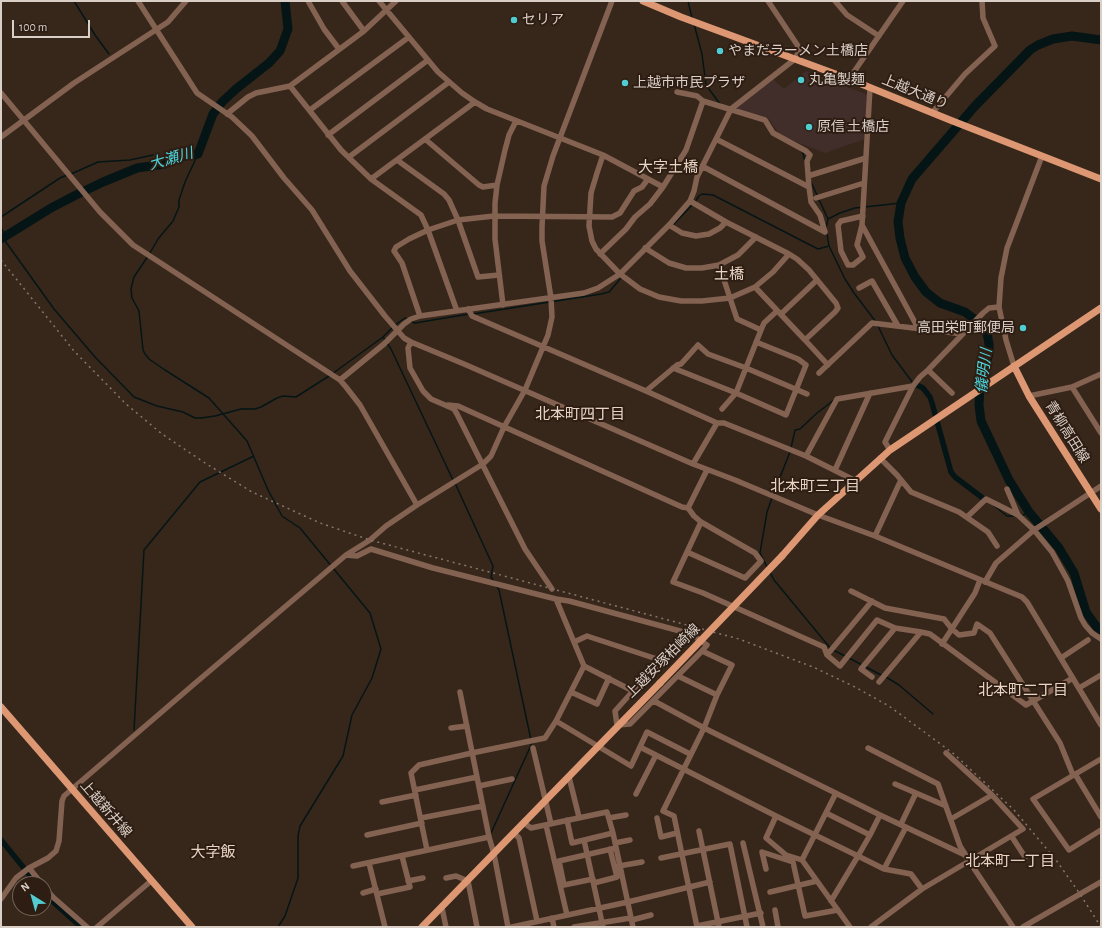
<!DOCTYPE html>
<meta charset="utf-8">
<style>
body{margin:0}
#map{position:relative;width:1102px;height:928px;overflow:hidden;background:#37271b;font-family:"Alegreya Sans",sans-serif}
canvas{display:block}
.frame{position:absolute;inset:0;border:2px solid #dacfc7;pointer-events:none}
.north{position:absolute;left:12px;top:876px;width:40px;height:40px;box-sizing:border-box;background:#2d1d12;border:1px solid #72645a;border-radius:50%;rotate:323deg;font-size:11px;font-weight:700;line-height:16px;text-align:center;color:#dacfc7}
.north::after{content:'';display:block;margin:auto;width:14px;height:18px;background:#51ccd1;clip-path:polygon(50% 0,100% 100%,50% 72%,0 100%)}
.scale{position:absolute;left:12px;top:20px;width:78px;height:18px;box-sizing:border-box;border:2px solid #dacfc7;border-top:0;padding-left:5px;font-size:12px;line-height:14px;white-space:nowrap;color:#dacfc7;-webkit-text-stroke:3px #2d1d12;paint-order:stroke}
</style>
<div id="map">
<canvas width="1102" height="928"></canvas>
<div class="frame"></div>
<div class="north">N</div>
<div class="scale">100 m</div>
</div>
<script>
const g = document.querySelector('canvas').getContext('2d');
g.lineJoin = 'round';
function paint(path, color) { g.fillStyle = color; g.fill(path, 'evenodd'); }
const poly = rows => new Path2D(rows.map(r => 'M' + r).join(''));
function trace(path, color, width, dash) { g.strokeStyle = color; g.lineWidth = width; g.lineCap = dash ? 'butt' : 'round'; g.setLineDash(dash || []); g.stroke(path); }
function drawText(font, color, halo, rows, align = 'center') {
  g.font = font + ' "Alegreya Sans","Noto Sans JP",sans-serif'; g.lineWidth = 4; g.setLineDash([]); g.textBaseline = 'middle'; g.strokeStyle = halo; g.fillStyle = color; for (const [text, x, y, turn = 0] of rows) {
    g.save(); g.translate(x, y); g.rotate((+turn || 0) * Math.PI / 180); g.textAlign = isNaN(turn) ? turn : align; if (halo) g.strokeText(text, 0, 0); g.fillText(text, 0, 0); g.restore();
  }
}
const commercial = poly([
 [806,71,868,95,865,139,825,153,781,136,767,117,737,109,736,108,773,79,784,89]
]);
const stream = poly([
 [74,1,95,35,109,54],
 [688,1,692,18],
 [694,24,702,54,706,85,720,104],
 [801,151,803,153,805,162],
 [71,174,98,162,130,160,153,155],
 [811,182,828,219,826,228],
 [695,202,699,196,702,194,713,195,818,249,829,246],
 [1,217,60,178,67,175],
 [828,219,840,213,855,208,901,203],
 [673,225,692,205],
 [1,228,6,236],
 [827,234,829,246,845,279,854,293,876,322],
 [3,238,54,309,95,357,134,397,157,406,183,412,195,418,201,418,215,416,241,409,255,409,261,407,277,398,283,396,296,397,329,376],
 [150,253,158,239,173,221,179,207,179,200,185,182,198,154],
 [148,256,134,277,131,289,132,298,139,311,143,350,145,354,149,359,165,370,209,398,247,441,268,490,282,516,300,528,370,613,381,649,372,678,352,715,343,756,300,826,298,836,298,878,285,916,278,927],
 [473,314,601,294,609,292,621,278],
 [410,321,415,323,469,314],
 [395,325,405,318,407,319],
 [878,326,892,355,913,383],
 [383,337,391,349,453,480],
 [332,374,383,337,393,327],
 [791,448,795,430,800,429,817,413,834,400],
 [455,483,493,566,491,577,494,582],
 [773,495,790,452],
 [992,504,1007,516,1014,516],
 [1023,515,1029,512],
 [767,567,760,553,767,512,772,498],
 [770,572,774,580,831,649,845,656],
 [496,585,499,590,531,740],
 [849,658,883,676],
 [886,677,899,685,933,714],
 [134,730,144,550,200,482,254,456],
 [491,833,532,743]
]);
const canal = poly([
 [917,385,923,388,930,397,932,403,951,472,955,477,984,499],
 [1,840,37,884],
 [44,892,51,900,81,927]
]);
const river = poly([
 [1101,40,1072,36,1053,39,1038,45,1030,50,975,106,912,179,901,203,898,222,900,238,905,258,915,277,926,292,940,303,965,312,982,325,987,333,989,344,989,353,980,386,979,405,981,421,1009,480,1029,512,1059,548,1074,573,1086,612,1096,626,1101,630],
 [1,239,51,208,76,195,103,182,137,168,165,164,178,157,198,154,213,114,222,102,236,89,269,63,280,51,288,29,285,1]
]);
const minor = poly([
 [138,1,197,93,232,117,252,136,284,178,312,210,350,271,385,316,404,338,411,342,464,364,693,464,735,480,818,515,875,536,1022,597,1027,602,1101,725],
 [308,1,324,29,339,49],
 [342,1,364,31],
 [379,1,438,72,462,93,475,102,487,109,603,155,663,187,686,150,703,101,765,120,773,133,806,151,810,155,807,161,809,187],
 [835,1,847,15,879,36],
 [849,79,903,1],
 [290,86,341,150,371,179,421,215,428,230,457,311],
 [870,88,862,225,918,328],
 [677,92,697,96,703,101],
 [1,93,100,212,133,245,340,380,346,387,360,405,417,505],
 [310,110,409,37],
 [932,113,965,74,995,46,983,18,982,1],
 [227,114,248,97,256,93,290,86,364,31,396,1],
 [328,135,428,60],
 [1,137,74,83,168,22,186,1],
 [425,139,479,185,483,187,497,185],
 [716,139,809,187,811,202,820,215,825,232],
 [603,155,597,173,591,193,589,226,592,241,596,249,620,274,640,289,659,297,681,301,702,301,730,298,755,287],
 [349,157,449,82],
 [397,160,444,194,449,200,458,220,478,277,499,275],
 [702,166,825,232],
 [808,176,866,158],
 [371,179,475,102],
 [816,198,864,183],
 [690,201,726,222,789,254,797,259,809,270,836,303,838,308,835,312,805,340,755,287,773,272,789,254],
 [669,225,682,233,696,236,709,234,720,228,726,222],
 [862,225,857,245,863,257,853,265,848,265,841,251,838,225,841,221,863,216],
 [645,248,669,263,686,268,702,268,719,265,738,255,756,237],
 [600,254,626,229,635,217,650,204,663,187],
 [719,265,737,319,761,330,764,323,777,311],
 [859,288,872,281,898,326],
 [503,305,495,239,495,203,497,185,505,150,509,135,516,121],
 [468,309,472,316,646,391,717,423,724,423,806,456,854,480],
 [781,314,817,280],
 [420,316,402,263,394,251,396,247,409,239,428,230,458,220,494,216,612,217,620,213,634,191,642,187,648,179],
 [805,340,828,365],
 [411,342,408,348,410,368,423,391,431,399,454,409,457,414,525,549,552,589],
 [1014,366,1006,340,999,307,1001,278,1007,248,1042,156],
 [673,368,736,393,786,415,806,365,798,359,756,342],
 [928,370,952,393],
 [819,373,872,323,963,334],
 [340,380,384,344,404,324,411,319,420,316,584,293,598,288,620,274,669,225,690,201,694,191,697,177,731,109,795,59,800,49,768,1],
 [1072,387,1101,433],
 [646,391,677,365,681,364,698,345,708,354,746,368,807,394],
 [1029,396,1072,387,1101,374],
 [448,405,458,406,682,507,688,508],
 [722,409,736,393,761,330],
 [890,450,885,442,913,386,920,377,928,370,983,313,989,308,999,307],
 [806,456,837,399,913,386],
 [880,458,897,475,911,492,959,512,988,532,997,546],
 [693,464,717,423],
 [707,470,688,508,694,516,701,522,673,582,703,593,824,647,827,655,840,666,877,620,895,628,921,632],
 [835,470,870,393],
 [1007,489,1018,515],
 [967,517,986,499,1018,515,1034,530,1052,552,1068,581,1081,618,1085,625,1092,633,1101,639],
 [875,536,901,480],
 [687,552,745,578,761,561,755,553,701,522],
 [346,555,357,556,371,549,433,568,556,599,569,601,691,634,633,691,615,711,617,725,630,724,702,651,732,665,717,695,704,728,663,811,674,816,697,927],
 [985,582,996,563,1034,530,1101,486],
 [851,591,885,608,944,619,952,629,959,635,974,633,977,624,990,633,1060,743,1073,775],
 [556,599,584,666,633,691],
 [691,634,707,645,702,651],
 [574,642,587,636,663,661],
 [942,644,975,593,980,580],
 [827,655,872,601],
 [1061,658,1088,640],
 [678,676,717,695],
 [872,677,861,669,895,628],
 [879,682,921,632,930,634,1026,705,1073,678],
 [1079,688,1101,675],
 [460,692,489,837,494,854,508,927],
 [571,692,597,704,609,678],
 [654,701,704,728,880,815,965,855,1013,927],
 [556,721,631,766,647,732,690,754],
 [451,728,467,726],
 [640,747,776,816],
 [533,748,551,824],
 [868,748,938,784,960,846,965,854],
 [946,753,992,795],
 [1101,759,1033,799,1069,850,1101,830],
 [1075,774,1101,817],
 [569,777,579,817],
 [895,784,946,806],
 [479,786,512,779],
 [415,790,477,777],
 [636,794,656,755],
 [382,802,416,795],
 [826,813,870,835,880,815],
 [421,818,483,806],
 [609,818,626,815],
 [657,818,661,837,677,833],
 [567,820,572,843,613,833],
 [524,823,531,828,607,812,613,833,633,927],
 [901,824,916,793],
 [546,825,567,915],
 [699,831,719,927],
 [514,833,519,838,537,921],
 [367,835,422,823],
 [1012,837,1025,857],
 [584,840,603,927],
 [615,843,630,840],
 [743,843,763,927],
 [427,850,411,773,419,765,472,753,545,738,556,721,584,666],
 [661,858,730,844,747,927],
 [802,860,836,793],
 [369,863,385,927],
 [353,866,489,837],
 [619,866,642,862],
 [29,868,42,884],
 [766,869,762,852,793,862,805,916,838,910],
 [884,869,911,874,922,889],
 [446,878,456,876,468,881,477,927],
 [593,879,564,885,559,861,616,848],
 [408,881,423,878],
 [594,883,617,877,610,849],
 [44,887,54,898,87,927],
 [770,892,817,881],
 [363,893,376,889],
 [377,894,410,887,402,856],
 [1,899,16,878,29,868,48,858,56,851,59,841,62,801,64,796,193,685,346,555,370,540,386,526,417,505,483,464,491,456,504,427,525,390,548,335,552,317,551,298,542,241,542,227,544,186,553,156,612,1],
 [831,901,858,856,884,869,906,827],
 [442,908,446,927],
 [775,910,778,927],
 [552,918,554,927],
 [632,920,651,915],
 [697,926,761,913],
 [97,927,151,881],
 [512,927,628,902,710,882],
 [574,927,631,918],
 [850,927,802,860,786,855,766,838,776,816,858,856,870,835],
 [871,927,922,889,1023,829,992,795,951,819],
 [1023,927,1101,882]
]);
const major = poly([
 [643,1,681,17,849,79,950,120,1101,179],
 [1014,366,1029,396,1101,509],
 [782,556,818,515,890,450,1101,308],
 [1,707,192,927],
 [422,927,660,683]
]);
const rail = poly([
 [1,260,74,351,126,404,162,434,205,463,252,492,320,523,370,540,739,639,813,667,855,687,889,706,954,754,1014,810,1056,860,1080,894,1101,927]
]);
const majorBridge = poly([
 [660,683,782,556]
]);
const markers = [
 [514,20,4,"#51ccd1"],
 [720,51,4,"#51ccd1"],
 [801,80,4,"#51ccd1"],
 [625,83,4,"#51ccd1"],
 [809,127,4,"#51ccd1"],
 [1023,328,4,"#51ccd1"]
];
const poiNames = [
 ["セリア",522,20],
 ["やまだラーメン土橋店",728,51],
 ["丸亀製麺",809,80],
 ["上越市市民プラザ",633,83],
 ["原信 土橋店",817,127],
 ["高田栄町郵便局",1015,328,"right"]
];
const streetNames = [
 ["上越大通り",915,92,22],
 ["青柳高田線",1067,432,58],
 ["上越安塚柏崎線",663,661,-45],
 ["上越新井線",106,809,49]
];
const waterNames = [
 ["大瀬川",171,159,-16],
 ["儀明川",984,371,-83]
];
const neighbourhoodNames = [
 ["大字土橋",668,167],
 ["土橋",729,274],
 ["北本町四丁目",580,414],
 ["北本町三丁目",815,486],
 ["北本町二丁目",1023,690],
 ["大字飯",213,852],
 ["北本町一丁目",1010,861]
];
paint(commercial, '#412d29');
trace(stream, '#051516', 1.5);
trace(canal, '#051516', 5.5);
trace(river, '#051516', 9);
trace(minor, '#846251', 5.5);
trace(major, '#dd9773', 7);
trace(rail, '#84776d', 1.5, [2, 4]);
trace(majorBridge, '#dd9773', 7);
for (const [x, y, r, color] of markers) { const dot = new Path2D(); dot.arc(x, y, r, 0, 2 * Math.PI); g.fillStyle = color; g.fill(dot); trace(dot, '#2d1d12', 1.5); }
drawText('14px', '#dacfc7', '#2d1d12', poiNames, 'left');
drawText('14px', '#dacfc7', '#2d1d12', streetNames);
drawText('italic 15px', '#4cd5dd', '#2d1d12', waterNames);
drawText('15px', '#e9d4c4', '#2d1d12', neighbourhoodNames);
</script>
